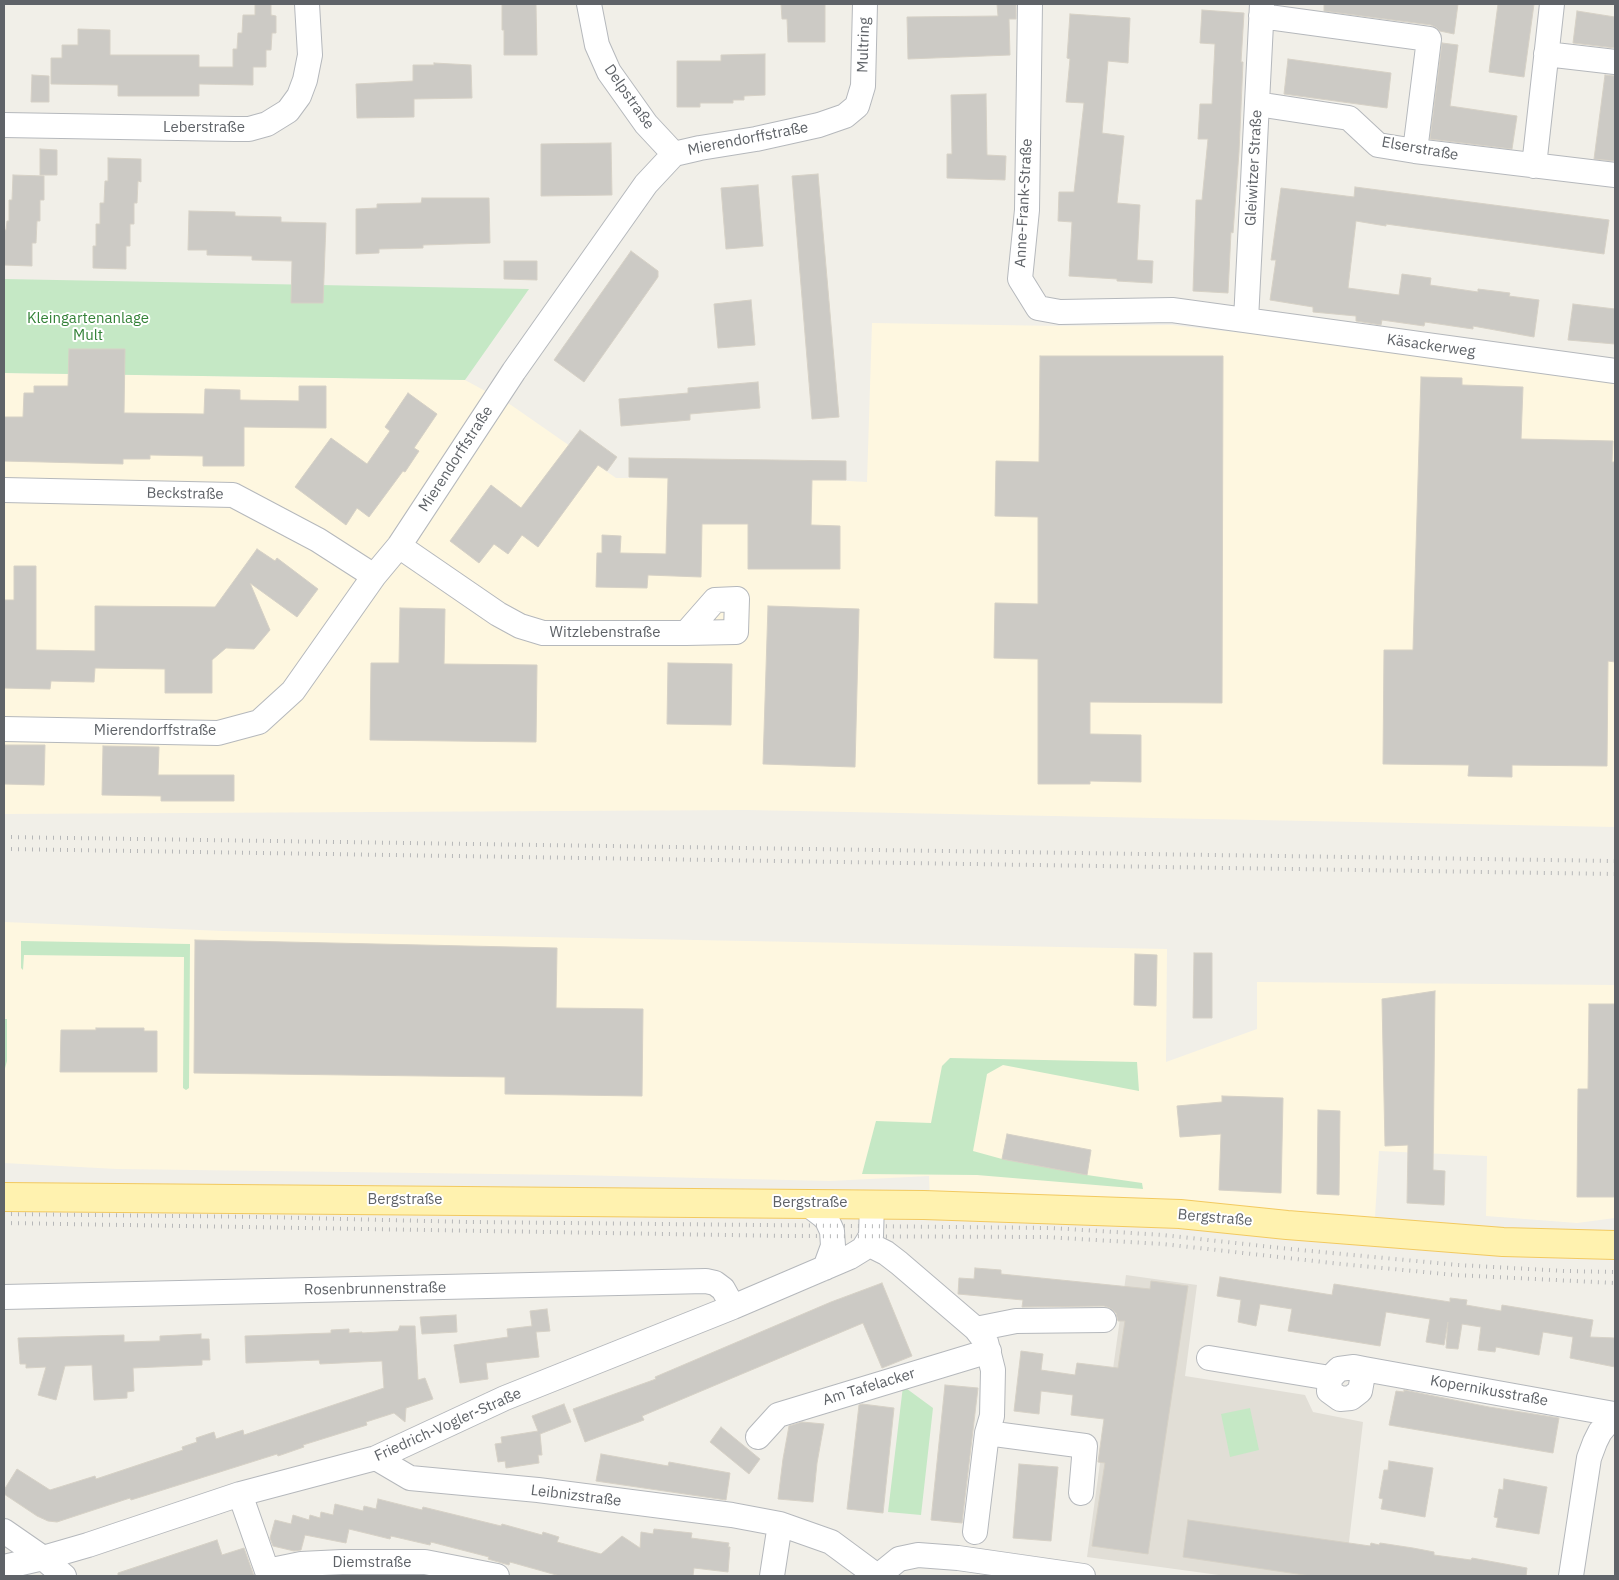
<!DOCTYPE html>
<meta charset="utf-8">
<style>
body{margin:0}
#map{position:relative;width:1619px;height:1580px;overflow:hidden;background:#f1efe8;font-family:"IBM Plex Sans",sans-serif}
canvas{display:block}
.frame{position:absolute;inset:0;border:5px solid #5f6368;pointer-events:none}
</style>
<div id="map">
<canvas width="1619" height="1580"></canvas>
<div class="frame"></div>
</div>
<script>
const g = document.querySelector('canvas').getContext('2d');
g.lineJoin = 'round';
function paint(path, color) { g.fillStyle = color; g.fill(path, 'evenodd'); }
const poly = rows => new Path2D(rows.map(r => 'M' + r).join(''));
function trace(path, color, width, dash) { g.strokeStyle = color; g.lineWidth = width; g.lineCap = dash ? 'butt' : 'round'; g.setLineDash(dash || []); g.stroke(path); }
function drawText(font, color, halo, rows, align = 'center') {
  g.font = font + ' "IBM Plex Sans",sans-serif'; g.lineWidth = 4; g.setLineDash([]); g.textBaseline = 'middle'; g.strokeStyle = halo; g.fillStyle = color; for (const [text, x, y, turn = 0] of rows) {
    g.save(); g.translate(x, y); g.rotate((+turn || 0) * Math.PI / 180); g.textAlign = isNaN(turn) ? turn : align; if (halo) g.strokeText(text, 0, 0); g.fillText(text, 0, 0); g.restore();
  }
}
const commercial = poly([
 [872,323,1061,326,1172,325,1242,333,1409,344,1615,378,1615,827,747,810,4,814,4,373,465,380,511,405,616,478,812,479,867,482],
 [4,922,224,931,1167,949,1166,1062,1257,1029,1257,982,1615,985,1615,1218,1577,1223,1486,1216,1487,1156,1379,1151,1375,1217,930,1203,929,1176,830,1181,573,1175,117,1169,4,1163]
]);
const education = poly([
 [1126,1275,1197,1285,1185,1376,1305,1395,1313,1412,1363,1422,1345,1576,1226,1576,1087,1557]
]);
const green = poly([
 [4,279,529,289,465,380,4,373],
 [21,941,190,944,189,1088,186,1090,183,1088,184,957,24,955,23,970,21,968],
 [4,1019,7,1019,7,1061,4,1072],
 [950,1058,1137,1062,1139,1091,1003,1065,987,1074,973,1151,1002,1159,1087,1175,1142,1183,1143,1189,977,1175,862,1174,876,1121,931,1123,942,1066],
 [903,1386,933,1408,921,1515,888,1512],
 [1250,1408,1259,1450,1230,1457,1221,1414]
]);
const building = poly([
 [255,4,271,4,271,15,276,16,276,33,272,33,271,50,266,50,266,67,253,67,253,85,199,84,199,96,118,96,118,85,51,84,51,58,62,58,62,45,78,45,78,29,110,30,110,55,199,55,199,67,233,67,233,49,237,49,238,33,242,33,243,15,255,15,255,4],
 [502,4,536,4,537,55,504,55,504,30,502,30,502,4],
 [781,4,825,4,825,42,788,42,787,19,782,19,781,4],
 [997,4,1016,4,1016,19,1009,19,1010,55,908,59,907,17,998,16,997,4],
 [1324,4,1458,4,1454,34,1440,31,1437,28,1431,25,1324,11,1324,4],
 [1498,4,1534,4,1524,77,1489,72,1498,4],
 [1202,10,1244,13,1241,62,1243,62,1239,152,1233,233,1231,232,1228,293,1193,291,1196,200,1202,200,1208,139,1198,139,1200,104,1212,104,1215,44,1200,43,1202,10],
 [1577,11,1615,17,1615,48,1573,43,1577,11],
 [1070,14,1130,18,1128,63,1108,61,1102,133,1124,136,1117,203,1140,205,1137,260,1153,261,1152,283,1117,281,1117,279,1069,276,1072,222,1058,221,1059,192,1074,192,1084,103,1066,102,1070,59,1067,58,1070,14],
 [1442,43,1458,45,1450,106,1517,116,1512,149,1430,139,1442,43],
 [765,54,765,95,744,96,744,100,733,100,733,103,700,103,700,107,677,107,677,61,721,61,721,55,765,54],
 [1288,59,1391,73,1387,108,1284,94,1288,59],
 [434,63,471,65,472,98,414,99,414,117,357,118,356,84,413,81,413,65,434,65,434,63],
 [32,75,49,76,49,102,31,102,32,75],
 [1605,75,1615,76,1615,161,1594,159,1605,75],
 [986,94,987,155,1006,156,1005,180,947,178,947,154,952,154,951,95,986,94],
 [611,143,612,195,541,196,541,144,611,143],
 [40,149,57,150,57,175,40,175,40,149],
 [108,158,141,159,141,182,138,181,137,203,134,203,134,224,130,224,130,246,126,246,126,269,93,268,93,246,96,246,96,224,100,224,100,203,104,203,105,181,108,181,108,158],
 [818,174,839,417,812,419,792,176,818,174],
 [13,175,44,176,44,200,40,200,40,221,37,221,36,243,32,243,32,266,4,265,4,230,6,230,7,221,9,221,9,200,12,200,13,175],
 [758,185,763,246,726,249,721,188,758,185],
 [1355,187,1609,220,1604,254,1386,224,1386,226,1356,221,1348,288,1399,295,1402,274,1431,278,1430,285,1478,292,1478,289,1510,293,1509,296,1539,300,1534,337,1473,326,1473,329,1425,322,1424,326,1382,320,1381,325,1356,321,1356,316,1313,312,1313,307,1270,300,1276,260,1271,260,1281,188,1354,197,1355,187],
 [422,198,489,198,490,243,423,245,423,248,379,249,379,253,356,254,356,209,377,208,377,204,421,203,422,198],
 [189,211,235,212,235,216,281,217,281,222,326,223,323,303,291,303,292,261,252,260,252,256,207,255,207,250,188,250,189,211],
 [631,251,658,271,658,277,584,382,554,360,631,251],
 [504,261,537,261,537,280,504,279,504,261],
 [751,300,755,345,718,348,714,304,751,300],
 [1573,304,1615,309,1615,344,1568,340,1573,304],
 [69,349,125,349,124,413,204,414,205,389,240,390,240,400,299,401,299,386,326,386,326,428,244,427,244,466,203,466,203,456,150,455,150,459,123,459,123,464,4,461,4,417,23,417,24,393,34,393,34,386,68,386,69,349],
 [1040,356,1223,356,1222,703,1090,702,1090,734,1141,735,1141,782,1090,781,1090,784,1038,784,1038,659,994,658,995,603,1038,604,1038,517,995,516,996,461,1039,462,1040,356],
 [1421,377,1462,378,1462,385,1523,387,1521,439,1613,441,1612,462,1615,462,1615,662,1608,661,1607,766,1512,765,1512,777,1468,776,1469,765,1383,764,1384,650,1413,650,1421,377],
 [758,382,760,408,690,414,690,420,621,426,619,399,688,393,688,388,758,382],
 [408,393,437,414,414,448,419,451,405,472,403,471,369,517,357,508,346,525,295,487,331,438,367,464,390,431,385,427,408,393],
 [580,430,617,457,607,471,598,465,538,547,522,535,508,554,494,544,479,563,450,541,491,485,521,508,580,430],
 [629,458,846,461,846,480,812,480,811,525,840,526,840,569,748,569,748,524,702,524,701,577,648,575,647,588,596,587,597,553,602,553,602,535,621,536,620,553,666,554,668,478,629,477,629,458],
 [257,549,275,561,277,558,318,589,297,617,250,583,270,630,254,649,226,648,212,660,212,693,165,693,165,669,95,668,94,682,51,681,50,689,4,688,4,600,14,600,14,566,36,566,36,650,95,651,95,606,215,607,257,549],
 [768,606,859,609,855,767,763,764,768,606],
 [400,608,445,609,444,664,537,665,536,742,370,740,371,663,399,663,400,608],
 [668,663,732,664,731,725,667,724,668,663],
 [4,745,45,745,44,785,4,784,4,745],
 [103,746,159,747,158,775,234,775,234,801,161,801,161,796,102,795,103,746],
 [195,940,557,948,556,1008,643,1009,642,1096,505,1094,505,1077,194,1073,195,940],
 [1194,953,1212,953,1212,1018,1193,1018,1194,953],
 [1135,954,1157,955,1156,1006,1134,1005,1135,954],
 [1435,991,1433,1170,1445,1171,1444,1205,1407,1203,1408,1145,1385,1146,1382,999,1435,991],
 [1589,1004,1615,1004,1615,1197,1577,1197,1578,1089,1588,1089,1589,1004],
 [96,1028,144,1028,144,1031,157,1031,157,1072,60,1072,61,1030,96,1030,96,1028],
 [1222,1096,1283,1098,1281,1193,1219,1190,1221,1134,1180,1137,1177,1106,1222,1102,1222,1096],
 [1318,1110,1340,1111,1339,1195,1317,1194,1318,1110],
 [1007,1134,1091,1150,1087,1175,1002,1159,1007,1134],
 [975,1268,1001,1270,1001,1274,1150,1289,1151,1281,1188,1286,1148,1554,1092,1546,1105,1463,1098,1462,1104,1419,1071,1415,1073,1395,1041,1391,1039,1414,1014,1411,1021,1351,1043,1354,1041,1370,1075,1375,1077,1363,1118,1368,1125,1321,1118,1321,1116,1313,1110,1308,1104,1306,1022,1307,1023,1300,958,1294,959,1278,974,1279,975,1268],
 [1220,1277,1332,1295,1334,1284,1450,1302,1450,1298,1467,1300,1466,1305,1501,1311,1502,1305,1593,1320,1590,1337,1615,1338,1615,1367,1570,1358,1573,1337,1543,1332,1539,1355,1496,1347,1495,1352,1478,1350,1481,1327,1462,1324,1458,1349,1446,1348,1448,1322,1444,1345,1426,1342,1430,1319,1386,1312,1380,1346,1288,1331,1292,1309,1260,1304,1256,1326,1238,1322,1241,1300,1217,1296,1220,1277],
 [882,1283,912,1356,882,1368,863,1323,642,1416,644,1420,585,1442,573,1409,656,1379,655,1377,831,1302,882,1283],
 [547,1309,550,1331,536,1332,539,1357,486,1363,488,1379,460,1383,454,1345,508,1337,507,1329,532,1326,530,1311,547,1309],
 [456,1315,457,1332,422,1334,420,1317,456,1315],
 [400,1326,415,1326,418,1380,425,1378,433,1399,406,1408,405,1422,394,1413,366,1422,367,1425,303,1445,304,1447,278,1456,277,1454,131,1500,130,1498,57,1522,48,1521,37,1516,4,1494,4,1490,17,1469,50,1490,95,1476,96,1479,183,1450,182,1447,197,1442,196,1438,214,1432,216,1439,243,1430,244,1435,384,1388,382,1361,320,1364,319,1360,246,1363,245,1336,331,1333,331,1330,349,1329,349,1333,362,1332,362,1333,398,1331,400,1326],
 [201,1334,201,1339,209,1339,210,1360,202,1360,202,1365,133,1368,134,1391,127,1392,127,1398,94,1400,92,1365,65,1366,56,1400,38,1395,46,1367,26,1368,26,1364,20,1364,18,1338,124,1335,124,1342,160,1341,160,1336,201,1334],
 [945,1385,978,1388,962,1523,931,1520,945,1385],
 [1404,1390,1489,1407,1559,1418,1553,1453,1389,1425,1396,1391,1404,1392,1404,1390],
 [564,1404,571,1422,540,1434,542,1455,538,1455,539,1463,506,1468,505,1461,498,1462,495,1444,502,1443,501,1437,538,1431,532,1416,564,1404],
 [862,1404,894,1408,883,1513,847,1509,859,1405,862,1404],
 [802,1422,824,1424,817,1463,813,1502,778,1499,783,1459,789,1426,802,1422],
 [721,1427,760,1459,749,1474,710,1442,721,1427],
 [601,1454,668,1466,669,1462,730,1473,726,1500,596,1481,601,1454],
 [1389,1461,1433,1468,1425,1517,1381,1509,1383,1499,1379,1498,1384,1470,1388,1470,1389,1461],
 [1019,1464,1058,1467,1051,1541,1013,1538,1019,1464],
 [1504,1479,1547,1487,1539,1534,1496,1527,1498,1518,1494,1517,1499,1489,1503,1490,1504,1479],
 [378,1499,422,1510,423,1507,501,1526,502,1524,542,1535,543,1532,559,1537,557,1542,601,1554,622,1536,640,1548,641,1532,653,1534,654,1529,692,1533,691,1538,729,1543,728,1547,730,1547,728,1572,694,1568,693,1576,560,1576,510,1562,509,1565,488,1559,489,1557,431,1542,430,1545,391,1536,390,1539,349,1529,346,1543,305,1535,301,1550,294,1551,273,1546,270,1538,275,1520,291,1524,293,1515,309,1520,310,1515,320,1518,321,1512,333,1515,335,1504,363,1511,364,1506,376,1509,378,1499],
 [1188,1520,1370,1546,1371,1543,1379,1545,1380,1543,1413,1548,1434,1552,1434,1555,1471,1560,1472,1558,1527,1568,1526,1576,1311,1576,1183,1557,1188,1520],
 [217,1540,222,1555,244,1548,254,1576,118,1576,118,1573,217,1540]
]);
const minor = poly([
 [589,4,597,45,609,72,646,124,674,154],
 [1030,4,1027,210,1020,279,1038,308,1060,312,1172,310,1615,371],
 [1261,16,1429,39,1415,151],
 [1546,54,1615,62],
 [1257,104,1349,118,1378,145,1415,151,1615,175],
 [4,125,235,129,249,129,267,124,288,111,299,96,305,80,310,55,307,4],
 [1534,166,1552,4],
 [1246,320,1262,4],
 [4,490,233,495,318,540,374,576],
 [399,546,498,614,520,626,543,633,686,633,736,632,737,599,715,600,686,633],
 [4,729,218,733,259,722,293,691,374,576,399,546,514,371,646,184,674,154,700,148,756,139,819,125,845,116,857,106,863,86,865,4],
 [806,1203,823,1216,827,1220,832,1231,833,1246,825,1268],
 [868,1244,886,1253,899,1263,976,1329,986,1342,993,1370,992,1416,987,1433,975,1532],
 [4,1297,706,1281,715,1283,723,1289,733,1307],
 [976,1329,1016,1321,1104,1320],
 [1209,1358,1330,1378],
 [1364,1369,1360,1391,1351,1398,1340,1399,1329,1391,1330,1378,1339,1369,1354,1367,1364,1369,1614,1414],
 [987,1433,1085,1446,1081,1493],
 [758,1437,778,1415,989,1351],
 [376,1458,410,1478,538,1490,732,1515,780,1524,831,1542,877,1576],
 [240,1494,267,1571,301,1564,342,1562,425,1562,497,1576],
 [4,1531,43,1558,64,1576],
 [4,1567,43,1558,88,1545,240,1494,376,1458,505,1398,733,1307,850,1257,863,1249,871,1236,872,1203],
 [772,1576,780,1524],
 [878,1576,899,1559,918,1555,958,1558,1083,1576],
 [1571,1576,1589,1458,1595,1442,1600,1432,1615,1414]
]);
const major = poly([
 [4,1197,924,1205,1180,1214,1287,1225,1503,1242,1615,1245]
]);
const rail = poly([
 [4,837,1615,861],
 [4,849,1615,874],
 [4,1214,262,1217,469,1222,1051,1228,1163,1235,1290,1249,1458,1265,1565,1271,1615,1272],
 [4,1223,787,1236,1045,1237,1163,1244,1341,1264,1455,1275,1615,1283]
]);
const streetNames = [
 ["Multring",864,45,-88],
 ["Delpstraße",629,97,55],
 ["Leberstraße",204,128],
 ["Mierendorffstraße",748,139,-11],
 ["Elserstraße",1420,149,10],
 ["Gleiwitzer Straße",1254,168,-87],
 ["Anne-Frank-Straße",1024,203,-87],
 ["Käsackerweg",1431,346,8],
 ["Mierendorffstraße",456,459,-57],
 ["Beckstraße",185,494,1],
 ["Witzlebenstraße",605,633],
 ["Mierendorffstraße",155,731],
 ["Bergstraße",405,1200],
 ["Bergstraße",810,1203],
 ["Bergstraße",1215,1218,5],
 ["Rosenbrunnenstraße",375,1289,-1],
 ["Am Tafelacker",869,1387,-17],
 ["Kopernikusstraße",1489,1391,10],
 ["Friedrich-Vogler-Straße",448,1425,-24],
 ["Leibnizstraße",576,1496,7],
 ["Diemstraße",372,1563]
];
const parkNames = [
 ["Kleingartenanlage",88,319],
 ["Mult",88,336]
];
paint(commercial, '#fef7e0');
paint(education, '#e1ded6');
paint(green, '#c5e8c5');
paint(building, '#cccac5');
trace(building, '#d6d1c6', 1);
trace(minor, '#b5b8bc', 26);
trace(major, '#f2c960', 30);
trace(minor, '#fff', 24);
trace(major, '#fff2af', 28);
trace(rail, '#b6b7b8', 4, [1, 6]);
drawText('15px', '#5f6368', '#fff', streetNames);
drawText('15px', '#348238', '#fff', parkNames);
</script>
